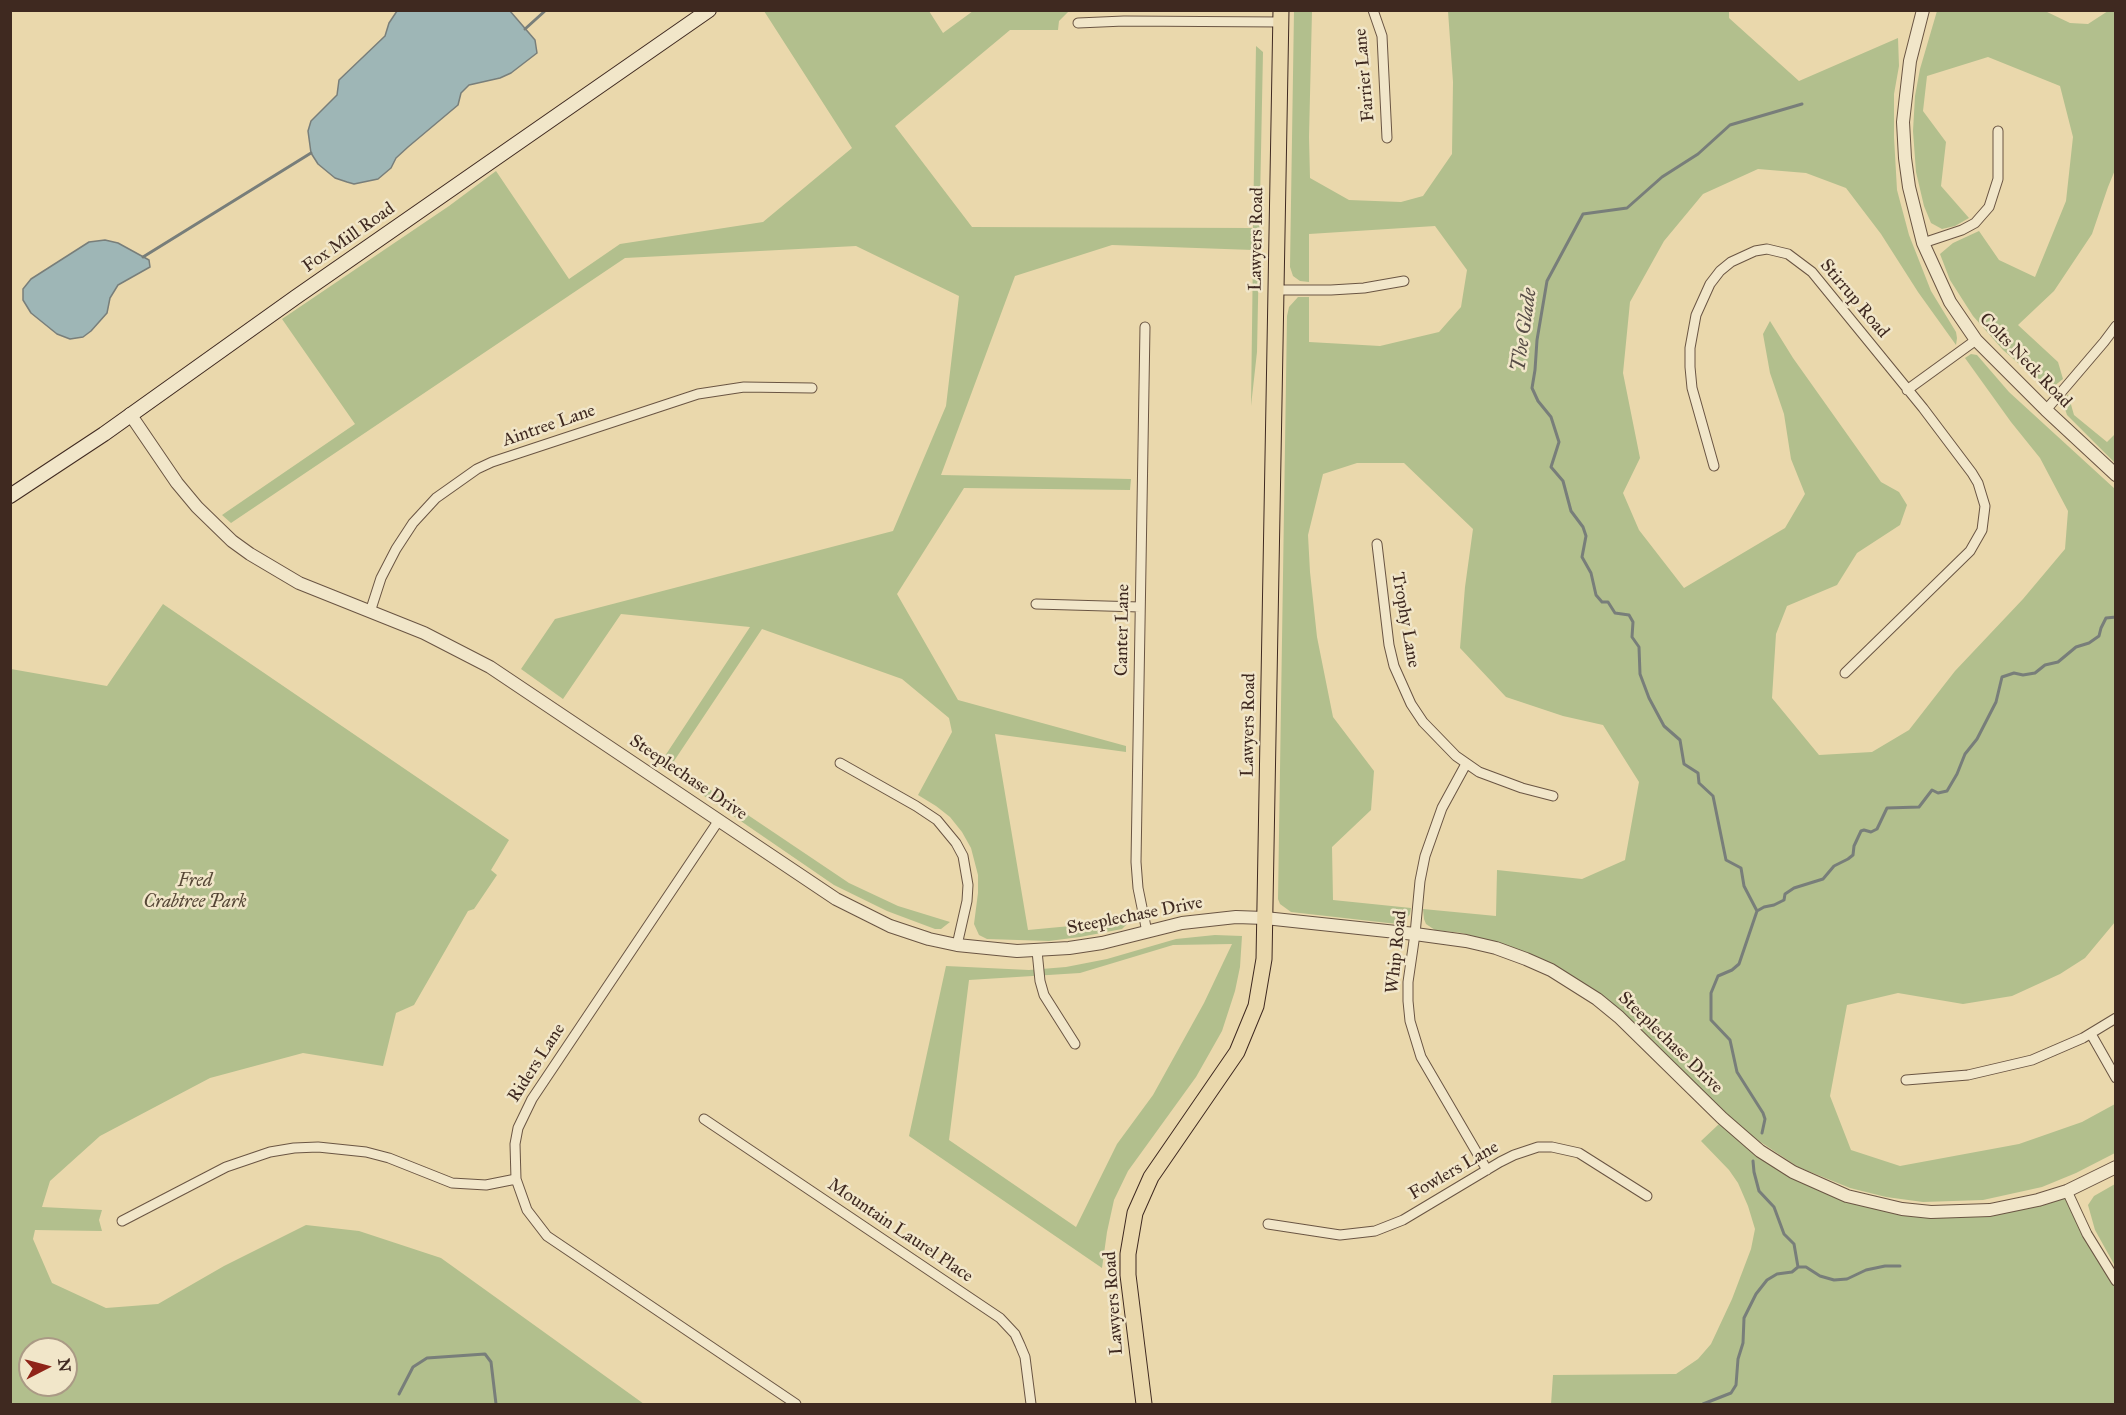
<!DOCTYPE html>
<style>
body{margin:0}
#map{position:relative;width:2126px;height:1415px;overflow:hidden;background:#ead8ac;font-family:"IM FELL Great Primer",serif}
canvas{display:block}
.frame{position:absolute;inset:0;border:12px solid #3f2920;pointer-events:none}
.north{position:absolute;left:18px;top:1337px;width:60px;height:60px;box-sizing:border-box;background:#f1e6c9;border:2px solid #aa9a85;border-radius:50%;rotate:84deg;font-size:16px;font-weight:700;line-height:24px;text-align:center;color:#3f2920}
.north::after{content:'';display:block;margin:auto;width:21px;height:27px;background:#8f2418;clip-path:polygon(50% 0,100% 100%,50% 72%,0 100%)}
</style>
<div id="map">
<canvas width="2126" height="1415"></canvas>
<div class="frame"></div>
<div class="north">N</div>
</div>
<script>
const g = document.querySelector('canvas').getContext('2d');
g.lineJoin = 'round';
function paint(path, color) { g.fillStyle = color; g.fill(path, 'evenodd'); }
const poly = rows => new Path2D(rows.map(r => 'M' + r).join(''));
function trace(path, color, width, dash) { g.strokeStyle = color; g.lineWidth = width; g.lineCap = dash ? 'butt' : 'round'; g.setLineDash(dash || []); g.stroke(path); }
function drawText(font, color, halo, rows, align = 'center') {
  g.font = font + ' "IM FELL Great Primer",serif'; g.lineWidth = 5; g.setLineDash([]); g.textBaseline = 'middle'; g.strokeStyle = halo; g.fillStyle = color; for (const [text, x, y, turn = 0] of rows) {
    g.save(); g.translate(x, y); g.rotate((+turn || 0) * Math.PI / 180); g.textAlign = isNaN(turn) ? turn : align; if (halo) g.strokeText(text, 0, 0); g.fillText(text, 0, 0); g.restore();
  }
}
const green = poly([
 [764,11,929,11,943,33,973,11,1069,11,1059,21,1058,30,1010,30,895,126,972,227,1253,228,1256,46,1263,52,1257,352,1251,406,1253,250,1112,245,1015,276,941,475,1131,479,1130,490,964,488,897,594,958,700,1126,746,1126,752,995,734,1028,930,1081,925,1129,914,1128,923,1122,929,1080,937,1049,941,987,939,979,935,974,924,978,893,978,875,971,848,962,832,950,817,936,806,918,795,952,732,949,718,902,679,762,629,672,764,849,883,898,906,950,922,941,929,935,929,887,911,834,885,659,765,750,627,621,614,563,699,521,669,555,619,893,531,946,406,959,296,856,246,625,258,231,523,222,515,355,424,282,319,449,206,496,171,569,279,620,244,763,222,852,148],
 [1294,11,1312,11,1309,137,1310,178,1349,200,1401,202,1423,196,1452,154,1453,82,1448,11,1729,11,1729,18,1799,81,1898,38,1899,66,1894,94,1894,137,1897,190,1909,235,1931,291,1956,332,1957,338,1956,345,1918,292,1881,234,1846,188,1806,173,1758,169,1703,194,1664,241,1630,302,1623,373,1640,458,1623,493,1639,530,1684,588,1785,528,1805,494,1791,459,1784,414,1770,373,1763,334,1770,321,1793,358,1881,482,1899,492,1907,505,1900,525,1857,553,1837,585,1787,606,1776,634,1772,698,1819,755,1872,752,1909,730,1955,671,2023,599,2065,549,2068,511,2040,458,2011,422,1965,358,1971,354,1977,355,2009,392,2115,489,2115,922,2085,958,2060,974,2012,996,1963,1004,1898,993,1847,1005,1830,1096,1851,1150,1900,1166,2019,1144,2082,1122,2115,1104,2115,1153,2076,1173,2042,1187,1983,1200,1923,1202,1886,1197,1850,1188,1798,1167,1753,1137,1725,1113,1635,1023,1610,1002,1506,946,1462,933,1435,930,1426,924,1424,919,1423,909,1496,916,1497,870,1582,879,1625,860,1639,782,1603,725,1563,716,1506,697,1460,648,1465,587,1473,529,1404,463,1357,463,1323,474,1308,535,1310,572,1317,637,1333,717,1374,771,1371,810,1332,847,1333,900,1411,908,1410,914,1404,922,1397,924,1291,912,1280,904,1278,899,1287,316,1289,307,1298,297,1309,297,1309,342,1380,346,1439,332,1461,307,1467,270,1435,226,1309,234,1309,282,1300,281,1293,276,1290,267],
 [1937,11,2045,11,2070,23,2088,24,2108,11,2115,11,2115,170,2108,187,2092,234,2054,291,2018,325,2058,362,2063,379,2049,390,2003,350,1973,316,1950,280,1940,254,1953,243,1979,231,1999,260,2035,277,2066,201,2073,137,2060,86,1988,57,1927,76,1923,111,1946,142,1941,186,1969,218,1955,226,1942,229,1931,223,1924,206,1916,172,1913,131,1915,96,1920,69],
 [2068,394,2074,415,2107,442,2115,434,2115,463,2067,415,2063,403],
 [163,604,509,840,491,870,497,875,474,909,468,911,414,1005,396,1013,383,1066,303,1053,210,1078,100,1136,50,1181,42,1207,102,1210,99,1220,102,1231,35,1230,33,1239,52,1283,106,1308,158,1304,224,1266,306,1225,359,1231,441,1258,644,1404,11,1404,11,669,107,686],
 [30,1349,66,1349,66,1385,30,1385],
 [1215,935,1242,936,1240,967,1235,991,1222,1031,1196,1077,1128,1171,1114,1200,1107,1232,1102,1268,909,1136,946,966,1029,970,1066,967,1107,959,1176,939],
 [1232,944,1204,1003,1153,1095,1117,1144,1076,1227,949,1140,969,980,1080,973,1173,945],
 [1719,1124,1847,1196,1961,1212,2067,1191,2115,1281,2115,1404,1551,1404,1553,1375,1676,1374,1698,1359,1711,1344,1732,1299,1751,1249,1755,1229,1748,1206,1738,1183,1729,1170,1701,1141],
 [2115,1184,2115,1266,2095,1230,2088,1205,2094,1196]
]);
const water = poly([
 [397,11,510,11,535,40,537,53,511,73,500,78,469,85,461,93,458,105,408,147,396,158,391,168,378,179,354,184,347,182,335,178,318,164,311,153,308,131,311,121,337,95,339,80,385,36,389,23,397,11],
 [105,240,118,243,149,260,150,267,118,285,110,298,107,313,91,331,83,337,70,339,57,334,31,313,23,300,23,289,31,279,89,242,105,240]
]);
const stream = poly([
 [525,29,546,10],
 [143,257,311,153],
 [1757,911,1764,907,1774,905,1784,900,1785,894,1794,888,1823,879,1834,866,1848,859,1853,855,1854,846,1861,831,1864,830,1871,832,1877,829,1887,808,1919,807,1932,790,1938,793,1947,791,1957,774,1965,754,1977,739,1996,702,2002,677,2014,673,2023,675,2035,673,2045,665,2058,662,2076,647,2089,643,2099,636,2101,628,2106,618,2116,617],
 [1762,1133,1765,1119,1763,1113,1737,1072,1730,1040,1711,1020,1711,993,1718,976,1732,970,1739,964,1757,911,1744,886,1741,868,1726,860,1713,796,1699,783,1698,773,1684,764,1680,740,1664,726,1649,698,1640,674,1639,647,1632,637,1633,622,1629,615,1615,613,1608,602,1602,602,1596,595,1591,573,1582,557,1586,536,1583,527,1571,511,1563,481,1551,467,1559,442,1551,417,1538,401,1532,388,1535,370,1537,340,1547,281,1583,214,1627,208,1662,177,1698,154,1730,125,1802,104],
 [1753,1161,1754,1172,1759,1191,1774,1207,1784,1234,1794,1244,1798,1267],
 [1798,1267,1806,1267,1820,1276,1834,1280,1847,1279,1866,1270,1885,1266,1900,1266],
 [399,1394,413,1367,427,1358,485,1354,491,1362,496,1404],
 [1703,1404,1731,1393,1736,1385,1738,1359,1743,1343,1744,1318,1756,1294,1767,1280,1777,1274,1792,1272,1798,1267]
]);
const minor = poly([
 [1373,10,1382,36,1387,138],
 [1078,23,1124,21,1281,22],
 [1923,243,1962,230,1975,223,1989,207,1998,179,1998,131],
 [1276,290,1331,290,1364,288,1404,281],
 [1145,327,1136,862,1138,888,1147,932],
 [1907,390,1976,340],
 [2046,410,2104,342,2116,326],
 [1714,466,1692,388,1690,367,1690,348,1696,315,1710,284,1720,271,1731,262,1755,251,1767,249,1788,254,1812,272,1923,408,1972,473,1978,483,1985,506,1982,530,1970,551,1845,673],
 [1377,544,1389,645,1394,666,1411,704,1423,722,1456,756,1479,772,1522,788,1553,796],
 [1036,604,1140,607],
 [370,612,381,578,396,549,413,523,436,498,477,469,492,462,698,394,744,387,812,388],
 [840,763,916,806,937,820,956,843,963,856,968,885,967,901,957,945],
 [1466,764,1442,808,1425,856,1420,881,1415,934,1408,982,1408,1001,1410,1021,1421,1057,1487,1170],
 [719,820,532,1099,518,1128,515,1144,516,1179,527,1210,547,1236,796,1404],
 [1037,951,1040,981,1044,995,1075,1044],
 [2091,1034,2116,1078],
 [1906,1080,1968,1075,2032,1060,2083,1038,2116,1018],
 [704,1119,1000,1318,1015,1334,1020,1345,1025,1357,1031,1404],
 [2067,1191,2087,1234,2116,1281],
 [122,1221,226,1167,270,1152,294,1148,318,1147,366,1152,389,1158,452,1183,486,1185,516,1179],
 [1268,1224,1340,1235,1375,1231,1403,1220,1500,1162,1514,1155,1538,1147,1552,1147,1579,1153,1647,1196]
]);
const tertiary = poly([
 [1923,10,1910,61,1903,122,1905,158,1909,187,1923,243,1950,302,1976,340,2046,410,2116,475],
 [130,414,177,483,197,507,232,541,250,554,299,583,424,633,490,667,836,899,890,926,929,939,957,945,1017,951,1069,948,1102,943,1182,923,1236,917,1265,918,1415,934,1466,941,1496,948,1526,959,1551,970,1597,999,1619,1017,1722,1118,1760,1151,1793,1172,1847,1196,1902,1209,1931,1212,1990,1210,2038,1200,2067,1191,2116,1167]
]);
const secondary = poly([
 [10,496,104,434,296,297,709,10]
]);
const primary = poly([
 [1144,1404,1128,1275,1128,1254,1135,1213,1151,1177,1237,1052,1256,1006,1264,959,1281,10]
]);
const streetNames = [
 ["Farrier Lane",1365,75,-95],
 ["Fox Mill Road",349,238,-35],
 ["Lawyers Road",1257,239,-89],
 ["Stirrup Road",1854,299,50],
 ["Colts Neck Road",2025,361,46],
 ["Aintree Lane",549,426,-19],
 ["Trophy Lane",1405,620,80],
 ["Canter Lane",1123,630,-89],
 ["Lawyers Road",1249,725,-89],
 ["Steeplechase Drive",688,778,34],
 ["Steeplechase Drive",1135,916,-11],
 ["Whip Road",1397,952,-84],
 ["Steeplechase Drive",1670,1043,44],
 ["Riders Lane",537,1063,-57],
 ["Fowlers Lane",1454,1171,-30],
 ["Mountain Laurel Place",900,1231,34],
 ["Lawyers Road",1114,1303,-94]
];
const parkNames = [
 ["Fred",195,882],
 ["Crabtree Park",195,903]
];
const waterNames = [
 ["The Glade",1525,330,-82]
];
paint(green, '#b2bf8d');
paint(water, '#9eb6b6');
trace(water, '#787e7a', 1.5);
trace(stream, '#787e7a', 3);
trace(minor, '#6a5543', 11);
trace(tertiary, '#6a5543', 14);
trace(secondary, '#3f2920', 16);
trace(primary, '#3f2920', 17);
trace(minor, '#f1e6c9', 9);
trace(tertiary, '#f1e6c9', 12);
trace(secondary, '#f1e6c9', 14);
trace(primary, '#ead8ac', 15);
drawText('18px', '#3f2920', '#f1e6c9', streetNames);
drawText('italic 18px', '#564736', '#f1e6c9', parkNames);
drawText('italic 20px', '#574c46', '#f1e6c9', waterNames);
</script>
